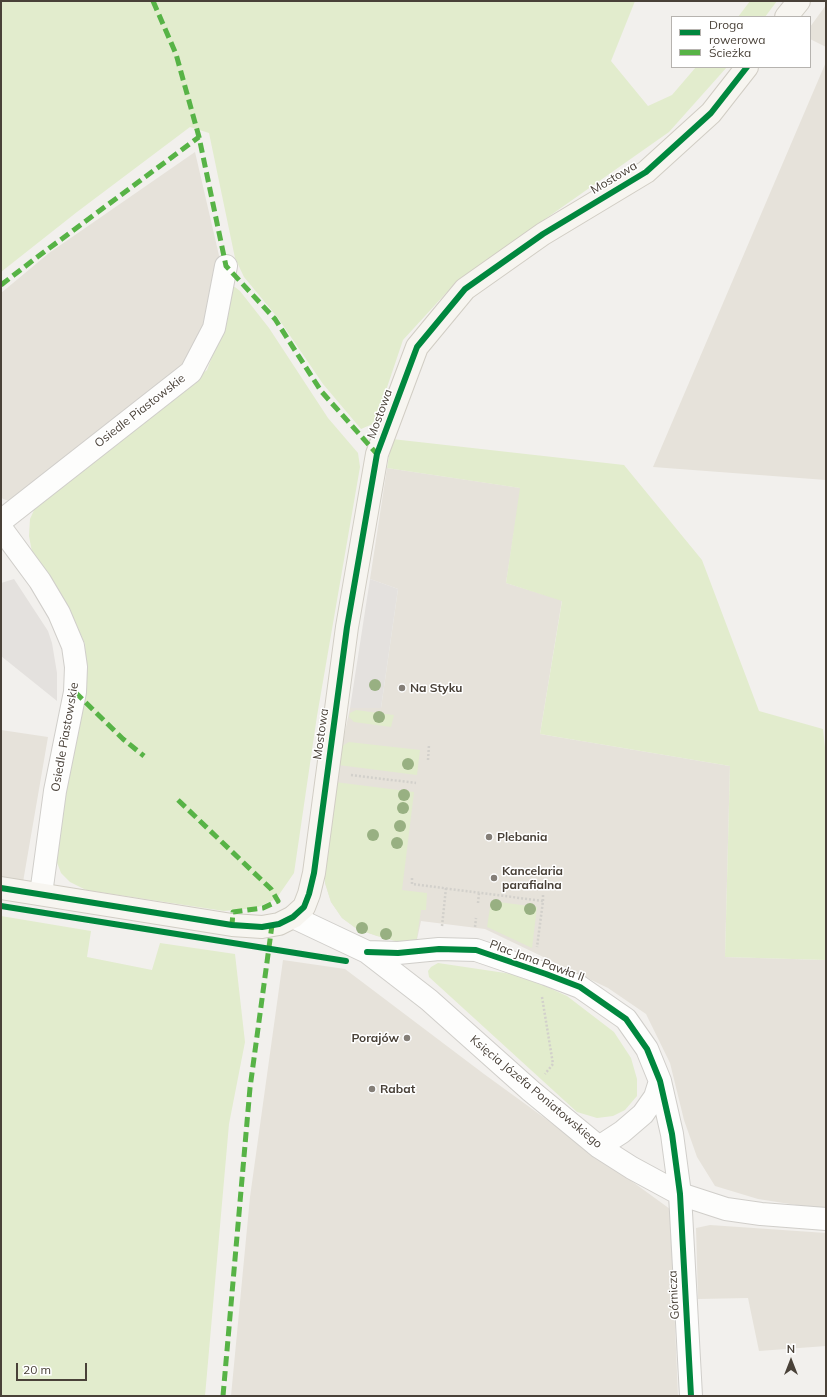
<!DOCTYPE html>
<meta charset="utf-8">
<style>
body{margin:0}
#map{position:relative;width:827px;height:1397px;overflow:hidden;background:#f2f0ed;font-family:Mulish,sans-serif}
canvas{display:block}
.frame{position:absolute;inset:0;border:2px solid #494138;pointer-events:none}
.legend{position:absolute;left:671px;top:16px;width:140px;height:52px;box-sizing:border-box;background:#fff;border:1px solid #b6b3af;margin:0;padding:5px 7px;list-style:none;font-size:12px;color:#494138}
.legend li{display:flex;align-items:center;gap:8px;height:20px}
.legend b{width:20px;border:1px solid #b6b3af}
.north{position:absolute;left:771px;top:1341px;width:40px;height:40px;-webkit-text-stroke:3px #fff;paint-order:stroke;rotate:0deg;font-size:11px;font-weight:700;line-height:16px;text-align:center;color:#494138}
.north::after{content:'';display:block;margin:auto;width:14px;height:18px;background:#494138;clip-path:polygon(50% 0,100% 100%,50% 72%,0 100%)}
.scale{position:absolute;left:16px;top:1363px;width:71px;height:18px;box-sizing:border-box;border:2px solid #494138;border-top:0;padding-left:5px;font-size:12px;line-height:14px;white-space:nowrap;color:#494138;-webkit-text-stroke:3px #fff;paint-order:stroke}
</style>
<div id="map">
<canvas width="827" height="1397"></canvas>
<div class="frame"></div>
<ul class="legend">
<li><b style="height:5px;background:#00873e"></b>Droga rowerowa</li>
<li><b style="height:5px;background:#57b346"></b>Ścieżka</li>
</ul>
<div class="north">N</div>
<div class="scale">20 m</div>
</div>
<script>
const g = document.querySelector('canvas').getContext('2d');
g.lineJoin = 'round';
function paint(path, color) { g.fillStyle = color; g.fill(path, 'evenodd'); }
const poly = rows => new Path2D(rows.map(r => 'M' + r).join(''));
function trace(path, color, width, dash) { g.strokeStyle = color; g.lineWidth = width; g.lineCap = dash ? 'butt' : 'round'; g.setLineDash(dash || []); g.stroke(path); }
function drawText(font, color, halo, rows, align = 'center') {
  g.font = font + ' Mulish,sans-serif'; g.lineWidth = 3; g.setLineDash([]); g.textBaseline = 'middle'; g.strokeStyle = halo; g.fillStyle = color; for (const [text, x, y, turn = 0] of rows) {
    g.save(); g.translate(x, y); g.rotate((+turn || 0) * Math.PI / 180); g.textAlign = isNaN(turn) ? turn : align; if (halo) g.strokeText(text, 0, 0); g.fillText(text, 0, 0); g.restore();
  }
}
const residential = poly([
 [826,5,826,47,810,39,810,27],
 [826,62,826,480,653,467],
 [195,152,221,264,194,366,16,503,3,499,1,497,1,293,49,253],
 [387,468,521,488,506,583,562,600,540,734,730,766,725,957,826,960,826,1207,809,1207,758,1199,715,1186,697,1157,684,1120,670,1063,646,1014,608,988,485,929,421,921,416,944,377,936,357,929,342,918,331,902,325,883,338,765,350,708,381,708,398,589,370,579],
 [1,730,48,737,23,882,1,878],
 [283,960,345,969,484,1074,670,1209,678,1396,231,1396,250,1197],
 [710,1225,826,1233,826,1346,759,1351,748,1298,698,1299,696,1228]
]);
const green = poly([
 [1,1,635,1,611,61,648,106,672,95,696,67,727,67,669,132,457,281,403,340,375,423,361,429,323,384,278,318,244,277,235,258,209,133,190,127,77,212,1,272],
 [750,1,777,1,765,17,738,17],
 [231,284,240,291,269,328,328,418,358,453,360,467,317,716,294,873,276,899,256,908,224,911,86,890,70,882,61,873,56,860,55,847,86,677,85,644,74,619,32,552,29,536,30,519,38,501,207,370,219,338],
 [392,439,624,465,702,560,759,711,823,729,826,757,826,960,725,957,730,766,540,734,562,601,506,583,520,488,387,468],
 [356,710,394,715,391,727,354,722,349,717,350,713],
 [349,742,420,750,417,775,338,765,342,746],
 [335,782,414,792,402,890,427,893,426,910,421,910,416,944,413,946,377,936,357,929,342,918,331,902,325,883,323,861],
 [491,901,537,907,532,948,487,927],
 [1,916,91,931,87,957,152,970,160,943,235,954,245,1042,229,1124,205,1396,1,1396],
 [438,963,512,974,534,981,567,996,614,1032,631,1058,637,1079,637,1096,625,1110,613,1116,597,1118,577,1112,429,977,428,971,431,967]
]);
const parking = poly([
 [14,579,48,631,52,643,57,673,57,701,1,656,1,583],
 [370,579,398,589,381,708,350,708]
]);
const path = poly([
 [428,760,429,745],
 [351,775,416,783],
 [412,878,412,884,543,901,537,947],
 [543,901,543,895],
 [478,903,479,893],
 [442,926,446,888],
 [475,927,476,918],
 [542,997,553,1064,545,1074]
]);
const street = poly([
 [1,521,191,372,214,328,226,266],
 [1,528,40,581,59,613,73,646,76,667,75,692,55,791,41,894],
 [293,917,367,952,429,1000,531,1091,599,1147,632,1168,680,1194,726,1209,761,1214,826,1219],
 [367,952,398,953,439,949,476,950,546,974,580,987,626,1019,647,1049,660,1081,672,1134,680,1194,691,1396],
 [599,1147,622,1132,643,1114,655,1097,660,1081]
]);
const secondary = poly([
 [786,17,799,1],
 [1,888,232,925,262,927,279,924,293,917,304,907,309,894,314,873,347,627,377,454,417,347,465,289,543,234,646,172,711,113,747,67]
]);
const quiet = poly([
 [153,1,176,54,199,137,226,266,275,319,321,391,377,454],
 [1,285,36,258,199,137],
 [75,692,123,739,144,756],
 [178,800,271,889,278,901,263,908,233,912,232,925],
 [223,1396,250,1088,272,925]
]);
const cycleway = poly([
 [1,888,232,925,262,927,279,924,293,917,304,907,309,894,314,873,347,627,377,454,417,347,465,289,543,234,646,172,711,113,747,67],
 [1,906,346,961],
 [367,952,398,953,439,949,476,950,546,974,580,987,626,1019,647,1049,660,1081,672,1134,680,1194,691,1396]
]);
const trees = [
 [375,685],
 [379,717],
 [408,764],
 [404,795],
 [403,808],
 [400,826],
 [373,835],
 [397,843],
 [496,905],
 [530,909],
 [362,928],
 [386,934]
];
const markers = [
 [402,688,4,"#847e77"],
 [489,837,4,"#847e77"],
 [494,878,4,"#847e77"],
 [407,1038,4,"#847e77"],
 [372,1089,4,"#847e77"]
];
const streetNames = [
 ["Mostowa",614,178,-31],
 ["Osiedle Piastowskie",140,411,-38],
 ["Mostowa",380,414,-70],
 ["Mostowa",321,734,-82],
 ["Osiedle Piastowskie",65,737,-80],
 ["Plac Jana Pawła II",537,961,20],
 ["Księcia Józefa Poniatowskiego",536,1092,40],
 ["Górnicza",674,1295,-93]
];
const poiNames = [
 ["Na Styku",410,688],
 ["Plebania",497,837],
 ["Kancelaria",502,871],
 ["parafialna",502,885],
 ["Porajów",399,1038,"right"],
 ["Rabat",380,1089]
];
paint(residential, '#e6e2da');
paint(green, '#e2eccd');
paint(parking, '#e4e1de');
trace(street, '#d0ceca', 24);
trace(secondary, '#d1cdc4', 24);
trace(path, '#d2d0cb', 2.5, [2, 2]);
trace(street, '#fdfdfc', 22);
trace(secondary, '#f7f5f0', 22);
trace(quiet, '#57b346', 5, [10, 5]);
trace(cycleway, '#00873e', 6);
g.fillStyle = '#98b082';
for (const [x, y] of trees) { g.beginPath(); g.arc(x, y, 6, 0, 2 * Math.PI); g.fill(); }
for (const [x, y, r, color] of markers) { const dot = new Path2D(); dot.arc(x, y, r, 0, 2 * Math.PI); g.fillStyle = color; g.fill(dot); trace(dot, '#fff', 1.5); }
drawText('12px', '#494138', '#fff', streetNames);
drawText('bold 12px', '#494138', '#fff', poiNames, 'left');
</script>
